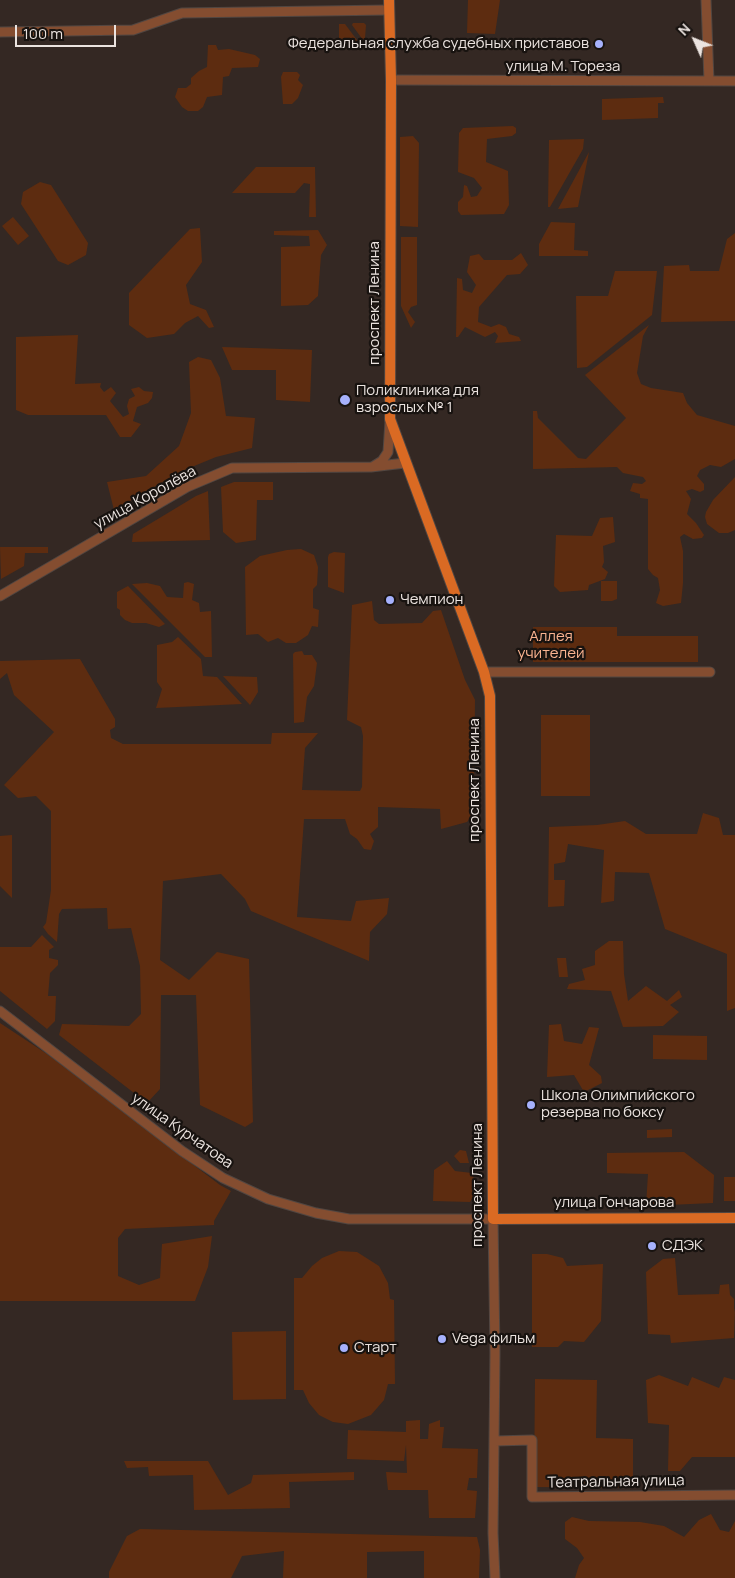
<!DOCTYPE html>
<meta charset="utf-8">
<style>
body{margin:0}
#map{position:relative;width:735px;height:1578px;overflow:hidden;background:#342823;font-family:Manrope,sans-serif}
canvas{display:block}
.north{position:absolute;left:670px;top:15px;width:50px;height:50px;-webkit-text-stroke:4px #181310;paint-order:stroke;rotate:314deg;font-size:14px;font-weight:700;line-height:20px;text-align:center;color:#ebe3df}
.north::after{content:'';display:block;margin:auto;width:18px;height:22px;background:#ebe3df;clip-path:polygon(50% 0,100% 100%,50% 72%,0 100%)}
.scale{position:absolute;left:15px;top:25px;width:101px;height:22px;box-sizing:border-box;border:2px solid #ebe3df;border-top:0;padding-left:6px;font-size:15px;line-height:18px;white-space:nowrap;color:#ebe3df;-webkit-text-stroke:4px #181310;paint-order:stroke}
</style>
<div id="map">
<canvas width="735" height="1578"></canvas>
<div class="north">N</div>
<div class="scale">100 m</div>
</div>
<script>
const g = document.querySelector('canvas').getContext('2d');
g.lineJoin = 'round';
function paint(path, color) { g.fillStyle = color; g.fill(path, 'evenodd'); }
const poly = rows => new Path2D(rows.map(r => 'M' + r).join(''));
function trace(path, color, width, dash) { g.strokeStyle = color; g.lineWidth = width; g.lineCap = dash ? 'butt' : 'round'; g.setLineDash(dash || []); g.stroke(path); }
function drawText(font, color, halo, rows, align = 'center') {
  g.font = font + ' Manrope,sans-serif'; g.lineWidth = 4.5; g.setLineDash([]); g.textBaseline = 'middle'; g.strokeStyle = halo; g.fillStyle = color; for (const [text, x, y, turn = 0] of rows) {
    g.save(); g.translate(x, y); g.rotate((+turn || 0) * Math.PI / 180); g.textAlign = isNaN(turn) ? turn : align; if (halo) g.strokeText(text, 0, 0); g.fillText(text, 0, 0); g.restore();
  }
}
const green = poly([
 [468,0,500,0,495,34,467,33],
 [353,23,364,23,366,25,365,38,363,40,352,25],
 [339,24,345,24,360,44,353,49,339,47],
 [208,45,216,45,218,50,229,49,255,55,260,59,258,67,232,68,229,76,223,77,222,95,207,97,203,107,198,111,188,111,182,107,175,97,178,88,186,88,191,84,191,78,199,71,207,67],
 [283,72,297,72,300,75,298,80,303,85,298,98,292,104,283,104,281,77],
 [663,97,664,103,658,103,658,118,602,120,602,99],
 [513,126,516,128,516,133,512,136,487,139,486,162,508,171,509,205,504,214,461,215,458,211,458,202,463,197,464,185,467,186,471,197,477,196,482,188,474,178,458,172,459,133,463,128],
 [413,136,419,143,418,227,400,226,400,137],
 [584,139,583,149,550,207,548,207,549,140],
 [589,152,578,207,558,209],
 [256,167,315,167,316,217,309,217,310,184,304,183,295,193,232,193],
 [40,182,51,185,88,243,86,255,68,265,58,261,21,204,23,192],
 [13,217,29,236,18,245,2,226],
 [551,222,575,223,574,250,588,251,588,256,539,256,539,244],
 [200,228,202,262,186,285,190,304,206,310,214,327,209,328,198,316,185,323,174,334,147,338,129,325,129,293,190,229],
 [318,230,327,245,321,255,318,296,308,305,281,306,281,247,310,246,309,236,274,235,274,231],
 [735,233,735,321,661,322,664,266,689,265,690,271,719,271,727,239],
 [401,237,417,237,417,305,411,307,408,312,415,322,411,328,401,306],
 [521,253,528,265,520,274,507,275,479,307,478,322,491,327,499,324,506,327,509,334,519,337,521,341,495,343,498,336,495,332,485,337,465,327,458,337,456,337,457,278,462,279,463,290,472,293,476,285,467,272,470,256,479,254,484,260,512,260],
 [615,271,657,271,652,315,587,367,577,368,576,296,608,296],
 [649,325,643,336,637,373,641,384,651,388,683,393,687,403,697,415,735,426,735,459,721,467,710,465,700,470,697,476,704,484,704,490,700,492,692,489,686,491,691,499,687,514,696,523,704,535,702,538,693,539,684,534,680,537,683,551,683,583,681,603,663,606,656,603,660,590,658,578,653,575,648,569,648,499,640,498,640,494,630,491,633,483,642,484,646,481,643,477,623,473,617,467,533,469,533,411,537,411,538,418,578,458,586,459,626,418,585,375],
 [78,335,75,384,101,383,100,387,104,392,111,387,116,393,110,401,123,417,129,414,127,406,129,399,135,396,131,389,139,387,144,391,153,392,152,398,148,403,137,407,133,421,141,424,131,437,120,437,106,415,28,415,16,410,16,337],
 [222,347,312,350,310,402,276,400,276,370,232,370],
 [198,357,211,360,220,378,226,416,255,418,252,448,216,457,182,471,114,510,107,482,146,476,179,446,191,413,189,362],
 [735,477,735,530,728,533,719,533,707,524,705,517,706,512,713,500],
 [234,482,273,482,273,500,257,500,256,540,236,543,223,532,221,487],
 [208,491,210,540,132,542,133,534,196,496],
 [613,517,615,542,603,546,604,562,602,567,608,572,605,579,589,585,588,590,560,592,554,586,556,535,592,536,600,518],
 [0,547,48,547,48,553,25,553,24,566,1,579],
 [301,549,314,555,318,567,317,585,313,589,313,608,319,610,318,627,312,626,308,635,296,643,286,643,278,638,268,642,258,634,246,635,245,567,260,556,287,550],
 [334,552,345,553,344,593,328,587,328,557,329,554],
 [601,581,617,581,617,599,612,601,601,601],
 [188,582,194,584,192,600,199,603,200,612,211,611,212,657,205,657,132,584,147,583,160,586,167,597,183,598,184,583],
 [128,586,165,624,159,627,146,623,132,623,125,620,120,615,120,610,117,608,117,592],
 [372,601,374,620,379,624,422,623,433,611,441,610,465,680,475,700,474,784,473,804,470,818,467,822,441,829,440,809,378,807,378,827,370,834,374,841,371,850,364,849,357,839,350,834,345,819,304,819,297,917,351,921,356,901,389,898,387,914,370,932,369,961,251,911,245,899,221,874,163,881,160,960,189,980,217,952,249,959,253,1122,245,1127,200,1105,196,995,161,995,160,1089,147,1103,59,1035,62,1024,129,1026,141,1014,140,966,131,928,108,929,107,908,62,909,59,914,57,942,48,934,43,927,46,923,51,890,51,811,36,796,18,798,4,785,54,732,14,695,7,673,0,679,0,661,80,659,115,719,115,727,110,730,111,738,123,744,271,744,272,733,318,733,305,748,302,790,360,791,362,787,363,736,361,727,347,720,352,605],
 [533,627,617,627,617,636,698,636,698,662,533,662],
 [178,637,201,659,203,676,217,677,242,704,156,708,162,689,157,682,157,645,172,642],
 [302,651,304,655,312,655,317,663,314,686,307,697,304,722,294,723,293,654,295,652],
 [223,676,257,677,258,692,250,705],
 [541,715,590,715,590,796,541,796],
 [703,813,719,818,723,835,735,835,735,1008,727,1011,727,954,665,929,649,873,615,872,614,901,601,903,604,850,568,844,565,862,554,864,554,880,565,880,564,906,548,907,549,827,597,825,625,821,646,834,697,834],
 [12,835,12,898,0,886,0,836],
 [42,935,54,947,49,950,49,958,58,960,58,965,50,973,48,996,56,996,55,1021,47,1029,0,991,0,947,31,947],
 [609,941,623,941,624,974,628,1001,646,986,667,1001,679,990,682,997,670,1005,679,1012,663,1026,623,1027,611,991,567,989,569,984,585,980,582,969,595,965,595,951],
 [557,958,566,958,568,977,559,977],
 [0,1023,47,1054,220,1185,231,1191,214,1221,214,1225,125,1229,118,1238,118,1276,139,1285,160,1278,162,1244,212,1236,208,1267,195,1301,0,1301],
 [561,1024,564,1041,582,1044,589,1027,599,1028,589,1065,601,1076,602,1083,584,1092,574,1075,547,1077,549,1025],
 [653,1035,707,1036,707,1060,653,1059],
 [672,1129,672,1137,647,1138,647,1130],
 [460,1150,466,1151,469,1163,460,1163,454,1156],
 [684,1152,714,1175,713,1203,646,1206,648,1174,607,1173,607,1153],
 [447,1161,455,1171,472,1173,476,1185,474,1196,470,1202,433,1201,434,1170],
 [724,1177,735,1177,735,1201,724,1201],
 [339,1251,357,1252,379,1266,388,1283,390,1299,394,1300,395,1384,388,1384,384,1400,371,1415,348,1424,333,1422,319,1415,309,1403,303,1390,294,1390,294,1278,302,1278,312,1266,322,1258],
 [532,1254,547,1254,563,1258,567,1266,603,1264,601,1321,584,1342,564,1341,558,1347,532,1347],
 [675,1258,678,1295,719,1294,720,1285,729,1284,730,1295,734,1299,734,1312,735,1308,734,1338,671,1343,670,1335,648,1334,646,1272,663,1259],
 [286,1331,286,1399,233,1400,232,1332],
 [659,1375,688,1386,692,1377,719,1388,724,1377,735,1380,735,1457,692,1457,680,1471,668,1471,669,1425,648,1423,646,1380],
 [535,1379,597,1380,596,1438,633,1439,633,1488,534,1487],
 [420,1420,420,1439,428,1439,429,1424,440,1420,440,1427,444,1427,442,1448,478,1449,477,1478,469,1478,467,1490,477,1491,475,1518,429,1518,428,1490,388,1490,386,1472,407,1473,406,1445,404,1461,347,1459,348,1430,406,1432,406,1421],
 [124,1461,208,1461,228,1495,251,1483,253,1475,354,1472,354,1480,289,1482,290,1508,194,1510,193,1475,149,1476,148,1467,127,1468],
 [711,1514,720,1530,729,1532,735,1521,735,1578,575,1578,579,1565,584,1558,577,1548,565,1539,565,1522,572,1517,589,1521,640,1522,664,1526,684,1537,699,1520],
 [140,1529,477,1537,480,1550,479,1578,424,1578,424,1551,367,1552,367,1578,283,1578,284,1551,242,1556,231,1578,109,1578,109,1572,127,1536]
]);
const minor = poly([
 [706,0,709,81],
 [0,32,133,30,182,13,389,10],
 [391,80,735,81],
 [374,466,382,461,388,452,390,421],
 [0,596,187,487,232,468,371,467,405,463],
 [484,672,710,672],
 [0,1011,182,1151,223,1178,268,1199,316,1213,349,1219,493,1219,495,1353,493,1533,495,1578],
 [495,1441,532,1440,532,1497,735,1495]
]);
const major = poly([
 [389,0,391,80,390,419,484,672,490,696,493,1219,735,1218]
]);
const markers = [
 [599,44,5,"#a6b1fc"],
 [345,400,6,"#a6b1fc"],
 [390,600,5,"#a6b1fc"],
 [531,1105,5,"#a6b1fc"],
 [652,1246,5,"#a6b1fc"],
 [442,1339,5,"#a6b1fc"],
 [344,1348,5,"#a6b1fc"]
];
const poiNames = [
 ["Федеральная служба судебных приставов",589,44,"right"],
 ["Поликлиника для",356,391],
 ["взрослых № 1",356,408],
 ["Чемпион",400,600],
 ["Школа Олимпийского",541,1096],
 ["резерва по боксу",541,1113],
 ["СДЭК",662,1246],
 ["Vega фильм",452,1339],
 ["Старт",354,1348]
];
const streetNames = [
 ["улица М. Тореза",563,67],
 ["проспект Ленина",375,303,-90],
 ["улица Королёва",145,498,-29],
 ["проспект Ленина",475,780,-90],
 ["улица Курчатова",182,1131,35],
 ["проспект Ленина",478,1185,-90],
 ["улица Гончарова",614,1203],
 ["Театральная улица",616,1482,-1]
];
const parkNames = [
 ["Аллея",551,637],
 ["учителей",551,654]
];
paint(green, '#5d2c10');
trace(minor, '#514641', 11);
trace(major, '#514641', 12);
trace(minor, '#844d30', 9);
trace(major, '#da6a23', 10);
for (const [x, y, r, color] of markers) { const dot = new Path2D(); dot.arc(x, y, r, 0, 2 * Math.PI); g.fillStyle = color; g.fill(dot); trace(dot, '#181310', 2); }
drawText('15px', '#ebe3df', '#181310', poiNames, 'left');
drawText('15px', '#ebe3df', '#181310', streetNames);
drawText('15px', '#fab390', '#181310', parkNames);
</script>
